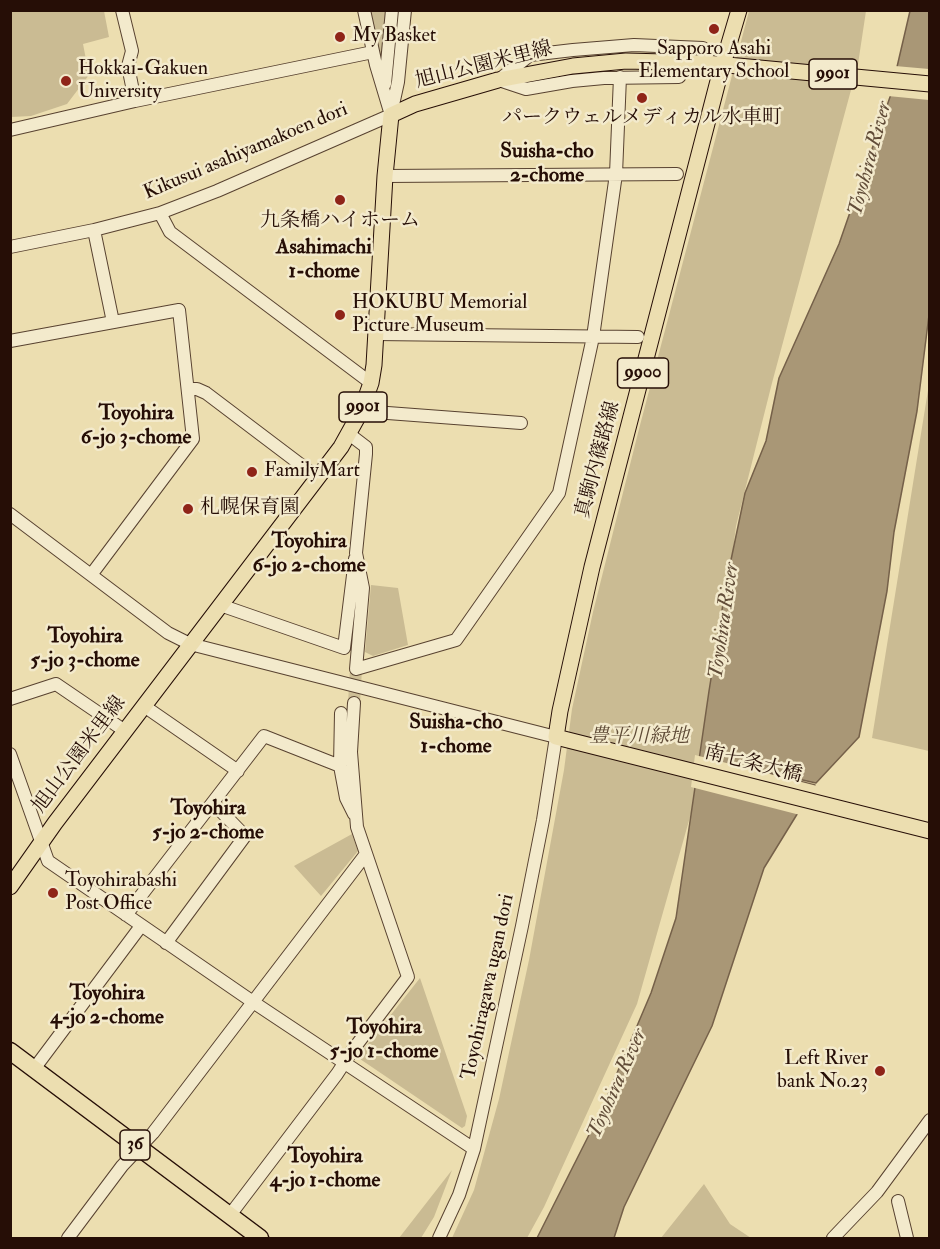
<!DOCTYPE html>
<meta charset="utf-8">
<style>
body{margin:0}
#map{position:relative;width:940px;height:1249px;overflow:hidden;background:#ecdeb0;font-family:"IM FELL Double Pica",serif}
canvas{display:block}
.frame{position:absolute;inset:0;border:12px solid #260e06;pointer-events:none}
</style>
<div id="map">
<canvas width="940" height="1249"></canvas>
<div class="frame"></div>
</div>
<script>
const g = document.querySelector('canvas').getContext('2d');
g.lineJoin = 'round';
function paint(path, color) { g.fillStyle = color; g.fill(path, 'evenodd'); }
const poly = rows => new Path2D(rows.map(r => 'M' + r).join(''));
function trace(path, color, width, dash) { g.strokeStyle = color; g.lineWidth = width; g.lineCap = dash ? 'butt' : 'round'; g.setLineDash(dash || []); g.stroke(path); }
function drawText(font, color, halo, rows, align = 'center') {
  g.font = font + ' "IM FELL Double Pica","Noto Serif JP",serif'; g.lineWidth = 5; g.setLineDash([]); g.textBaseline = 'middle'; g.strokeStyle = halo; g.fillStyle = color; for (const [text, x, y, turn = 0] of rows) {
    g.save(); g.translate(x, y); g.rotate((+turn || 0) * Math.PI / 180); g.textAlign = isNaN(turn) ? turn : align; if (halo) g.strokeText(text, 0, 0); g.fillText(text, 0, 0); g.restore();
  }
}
const green = poly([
 [10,11,104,11,109,37,83,44,89,75,67,104,31,116,11,117],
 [370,11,386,11,382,57,381,57],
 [749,11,866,11,858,64,772,383,736,526,707,757,637,1004,544,1207,527,1238,452,1238,474,1190,499,1099,529,960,564,770,572,709,593,612,639,429],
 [929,384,929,751,872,738],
 [371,585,398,588,408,645,373,656,365,652],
 [352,834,358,851,321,896,294,866],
 [420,978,467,1116,465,1126,462,1128,360,1059,359,1055],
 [452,1170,434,1217,421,1238,399,1238],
 [704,1184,730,1224,751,1238,661,1238]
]);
const water = poly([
 [910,11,929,11,929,315,917,411,894,532,887,591,859,737,816,783,736,765,815,785,764,868,712,1026,624,1207,614,1238,537,1238,600,1113,651,993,676,918,709,691,727,579,745,493,766,441,779,378,839,244,890,97,910,11]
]);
const pier = poly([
 [895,66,929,69,929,100,888,96],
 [695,755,817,786,800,815,691,787]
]);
const minorTunnel = poly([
 [354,703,356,669]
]);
const minor = poly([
 [122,10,132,51,128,66,135,101,373,52],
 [364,10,376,65,391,115],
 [500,79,530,55,573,50,634,45,703,48],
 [499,80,526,89,572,81,604,78,679,77,690,62],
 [385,84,392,10],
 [391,114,398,82,405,10],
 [10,130,135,101],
 [385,176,677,174],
 [160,213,170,232,371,383],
 [94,230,113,322],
 [10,247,94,230,160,213,217,191,391,115],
 [376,334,638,337],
 [10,341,179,310,193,439,91,575],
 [188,389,197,389,206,393,317,477],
 [361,411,521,423],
 [349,434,366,447,366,454,356,553,363,588,356,669,456,640,559,493,593,337,616,174,620,77],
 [10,514,168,633,190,644,556,737,543,820,522,926,474,1149,459,1195,439,1238],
 [220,605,344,648,355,559],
 [10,699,56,684,125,731],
 [144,706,238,771],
 [341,713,340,766,346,798,354,814],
 [10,754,48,861,253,1002,474,1149],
 [126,915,264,736,340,766],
 [166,943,245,836,213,803],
 [34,1069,141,926],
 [898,1201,907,1238],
 [230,1215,337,1074,352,1051,408,977,357,827,351,752,354,703],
 [68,1238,122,1166,153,1133,366,854],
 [833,1238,877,1192,930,1120]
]);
const major = poly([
 [739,10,718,81,592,567,560,711,556,737,930,831],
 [10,887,55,823,341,447,361,411,371,383,374,365,385,176,391,115,415,104,498,80,573,66,626,61,706,63,930,84]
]);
const highway = poly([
 [10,1051,260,1238]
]);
const markers = [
 [714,29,6,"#8f2418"],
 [340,37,6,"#8f2418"],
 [66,81,6,"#8f2418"],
 [642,98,6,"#8f2418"],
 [340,200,6,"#8f2418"],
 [340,315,6,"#8f2418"],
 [252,472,6,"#8f2418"],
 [188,509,6,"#8f2418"],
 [53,893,6,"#8f2418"],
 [880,1071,6,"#8f2418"]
];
const shields = [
 [833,74,48],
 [643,373,51],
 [363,407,48],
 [135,1145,30]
];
const shieldNames = [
 ["9901",833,74],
 ["9900",643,373],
 ["9901",363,407],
 ["36",135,1145]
];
const poiNames = [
 ["My Basket",352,37],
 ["Sapporo Asahi",714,50,"center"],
 ["Elementary School",714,73,"center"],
 ["Hokkai-Gakuen",78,70],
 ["University",78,93],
 ["パークウェルメディカル水車町",642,119,"center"],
 ["九条橋ハイホーム",340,222,"center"],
 ["HOKUBU Memorial",352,304],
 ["Picture Museum",352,327],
 ["FamilyMart",264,472],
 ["札幌保育園",200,509],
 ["Toyohirabashi",65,882],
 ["Post Office",65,905],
 ["Left River",868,1060,"right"],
 ["bank No.23",868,1083,"right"]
];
const streetNames = [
 ["旭山公園米里線",484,66,-14],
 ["Kikusui asahiyamakoen dori",246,152,-23],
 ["真駒内篠路線",599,460,-75],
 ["旭山公園米里線",80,755,-53],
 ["南七条大橋",753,765,14],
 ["Toyohiragawa ugan dori",489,987,-78]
];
const parkNames = [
 ["豊平川緑地",639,738]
];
const neighbourhoodNames = [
 ["Suisha-cho",547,152],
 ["2-chome",547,176],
 ["Asahimachi",324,248],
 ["1-chome",324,272],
 ["Toyohira",136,414],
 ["6-jo 3-chome",136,438],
 ["Toyohira",309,542],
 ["6-jo 2-chome",309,566],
 ["Toyohira",85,637],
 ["5-jo 3-chome",85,661],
 ["Suisha-cho",456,723],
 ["1-chome",456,747],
 ["Toyohira",208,809],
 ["5-jo 2-chome",208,833],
 ["Toyohira",107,994],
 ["4-jo 2-chome",107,1018],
 ["Toyohira",384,1028],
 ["5-jo 1-chome",384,1052],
 ["Toyohira",325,1157],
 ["4-jo 1-chome",325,1181]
];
const waterNames = [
 ["Toyohira River",871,159,-75],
 ["Toyohira River",725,621,-82],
 ["Toyohira River",618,1084,-66]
];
paint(green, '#cabb93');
paint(water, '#a99776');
trace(water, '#756049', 1.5);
paint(pier, '#ecdeb0');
trace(minorTunnel, '#cebf96', 12, [12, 6]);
trace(minor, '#584230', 14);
trace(major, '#260e06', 17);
trace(highway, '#260e06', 19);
trace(minor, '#f3eacc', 12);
trace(major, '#ecdeb0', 15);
trace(highway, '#ecdeb0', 16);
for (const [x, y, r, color] of markers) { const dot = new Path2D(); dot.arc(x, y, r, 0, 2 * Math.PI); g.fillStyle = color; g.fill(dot); trace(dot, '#f3eacc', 2); }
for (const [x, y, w] of shields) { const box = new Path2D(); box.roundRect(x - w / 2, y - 15, w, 30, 4.5); g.fillStyle = '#f3eacc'; g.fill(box); trace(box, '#260e06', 1.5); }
drawText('bold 18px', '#260e06', null, shieldNames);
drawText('20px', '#260e06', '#f3eacc', poiNames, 'left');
drawText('20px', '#260e06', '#f3eacc', streetNames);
drawText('italic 20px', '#5f4b37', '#f3eacc', parkNames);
drawText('bold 21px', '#260e06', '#f3eacc', neighbourhoodNames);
drawText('italic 21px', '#614c38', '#f3eacc', waterNames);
</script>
